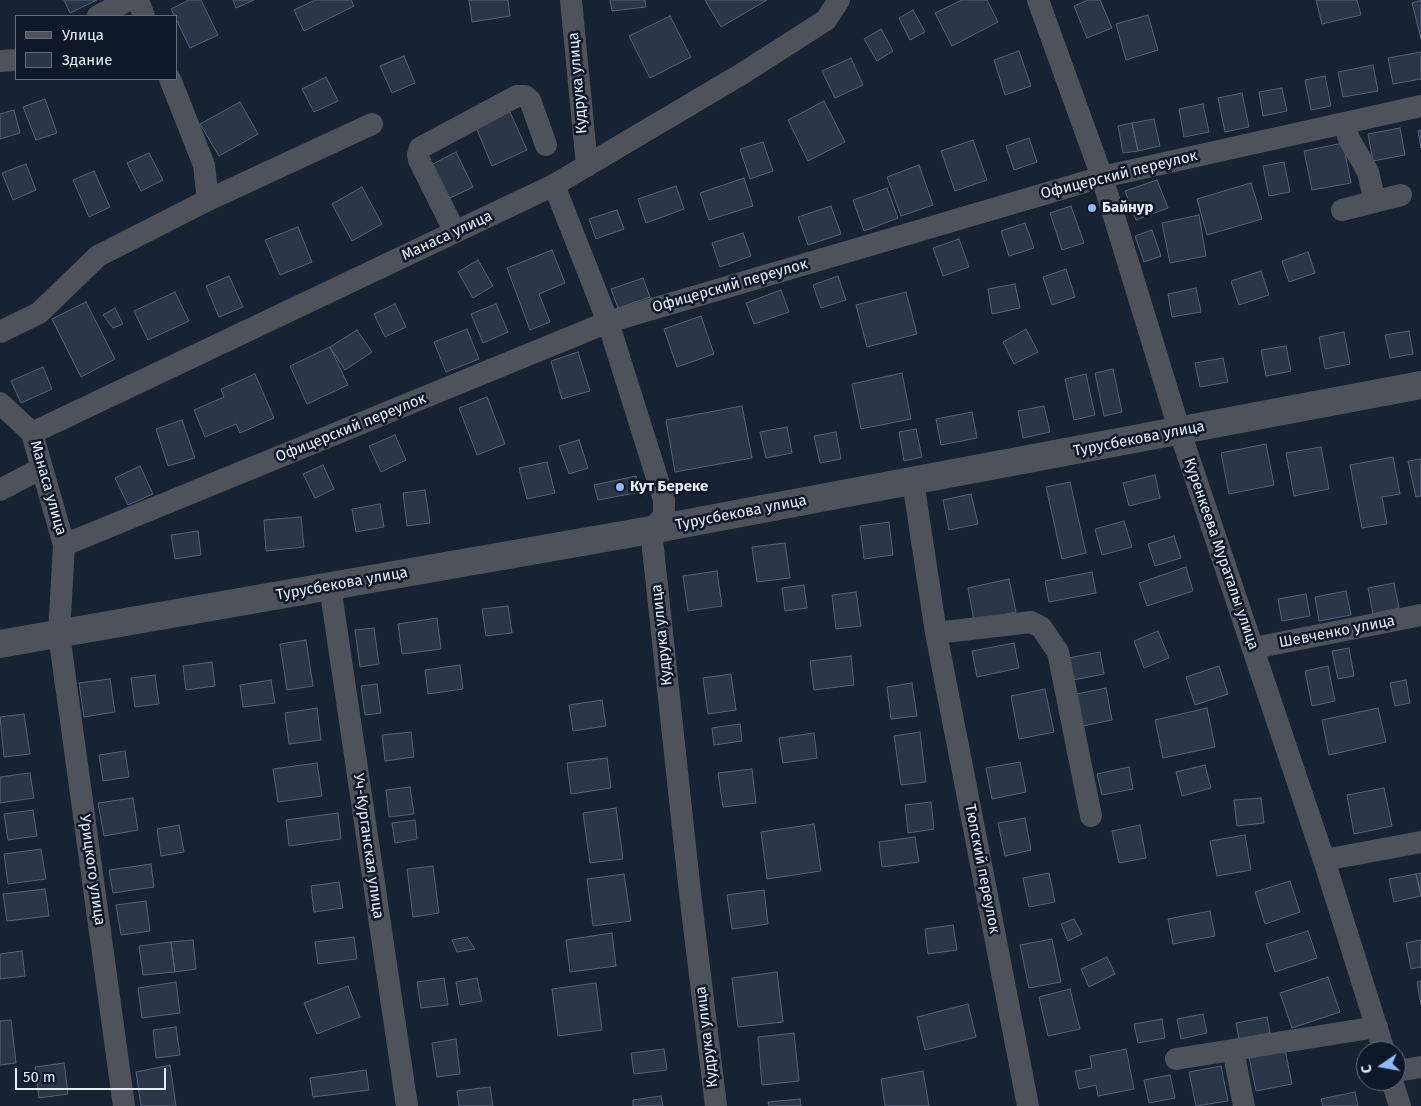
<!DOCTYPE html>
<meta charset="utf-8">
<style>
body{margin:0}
#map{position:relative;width:1421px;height:1106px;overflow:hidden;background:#172232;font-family:"Fira Sans",sans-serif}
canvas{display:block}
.legend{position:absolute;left:15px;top:15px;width:162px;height:65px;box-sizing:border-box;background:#0e1828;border:1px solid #646e7c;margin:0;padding:6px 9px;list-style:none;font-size:15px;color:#e6eefa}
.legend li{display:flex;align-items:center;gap:10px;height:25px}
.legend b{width:25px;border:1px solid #646e7c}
.north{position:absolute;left:1356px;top:1041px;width:50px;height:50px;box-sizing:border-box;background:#0e1828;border:1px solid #646e7c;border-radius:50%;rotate:258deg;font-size:14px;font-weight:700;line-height:20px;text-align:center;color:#e6eefa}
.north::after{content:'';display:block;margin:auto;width:18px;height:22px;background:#8fb8fd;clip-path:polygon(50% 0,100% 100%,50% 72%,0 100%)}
.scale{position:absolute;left:15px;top:1068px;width:151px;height:22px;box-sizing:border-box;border:2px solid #e6eefa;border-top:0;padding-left:6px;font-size:15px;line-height:18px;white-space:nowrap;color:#e6eefa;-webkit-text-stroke:4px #0e1828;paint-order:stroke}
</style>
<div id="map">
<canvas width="1421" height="1106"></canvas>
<ul class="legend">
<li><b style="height:6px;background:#4d525b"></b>Улица</li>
<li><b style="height:14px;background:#2b3648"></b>Здание</li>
</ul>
<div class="north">С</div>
<div class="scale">50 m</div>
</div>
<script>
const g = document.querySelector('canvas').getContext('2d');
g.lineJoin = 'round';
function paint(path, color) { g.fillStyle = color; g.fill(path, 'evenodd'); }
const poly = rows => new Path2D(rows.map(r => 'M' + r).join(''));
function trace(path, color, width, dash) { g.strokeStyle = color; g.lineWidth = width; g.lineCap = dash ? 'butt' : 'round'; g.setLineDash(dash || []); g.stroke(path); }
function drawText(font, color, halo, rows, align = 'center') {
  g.font = font + ' "Fira Sans",sans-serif'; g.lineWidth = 5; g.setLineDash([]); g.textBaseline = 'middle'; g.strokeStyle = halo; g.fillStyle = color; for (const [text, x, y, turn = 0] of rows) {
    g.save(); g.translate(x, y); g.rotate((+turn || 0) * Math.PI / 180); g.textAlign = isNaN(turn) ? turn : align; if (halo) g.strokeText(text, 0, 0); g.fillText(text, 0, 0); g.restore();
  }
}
const building = poly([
 [64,0,97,0,70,13,64,0],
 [189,0,201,0,218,35,190,48,176,19,176,16,175,16,171,9,189,0],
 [233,0,254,0,236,8,233,0],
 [315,0,351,0,354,6,304,31,294,10,315,0],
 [469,0,508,0,510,16,472,22,469,0],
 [610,0,645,0,646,7,612,11,610,0],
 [705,0,767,0,721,27,705,0],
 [962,0,987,0,998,22,952,46,935,13,962,0],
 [1088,0,1100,0,1112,28,1087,38,1074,6,1088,0],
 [1316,0,1357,0,1361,15,1322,24,1316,0],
 [1421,0,1421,39,1412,3,1421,0],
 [913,10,925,32,910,40,899,18,913,10],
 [1148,15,1158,50,1126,60,1116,24,1148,15],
 [670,16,691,57,650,78,629,36,670,16],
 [881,29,893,51,877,61,864,39,881,29],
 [1019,51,1031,86,1005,95,994,60,1019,51],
 [1421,52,1421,79,1393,84,1388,58,1421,52],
 [404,56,415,83,392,93,380,66,404,56],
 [851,58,863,85,835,98,822,71,851,58],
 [1373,65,1378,91,1343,97,1338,72,1373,65],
 [1325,76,1331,106,1311,110,1305,80,1325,76],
 [326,77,338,101,314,112,302,89,326,77],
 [1282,88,1287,111,1263,116,1259,92,1282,88],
 [1242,93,1249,127,1225,132,1218,98,1242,93],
 [45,99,57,133,36,140,23,107,45,99],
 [824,101,845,142,808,161,788,120,824,101],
 [240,102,258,134,219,156,200,124,240,102],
 [1203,104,1209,132,1184,137,1179,109,1203,104],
 [14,110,20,133,0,139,0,114,14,110],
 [510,112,527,150,492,166,476,127,510,112],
 [1154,119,1160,146,1138,151,1132,123,1154,119],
 [1132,123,1138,151,1123,153,1118,126,1132,123],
 [1400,128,1405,155,1373,161,1368,134,1400,128],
 [1421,130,1421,148,1418,131,1421,130],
 [1029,138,1037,162,1014,170,1006,146,1029,138],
 [973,140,987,180,955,191,941,151,973,140],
 [763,142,773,171,750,179,740,149,763,142],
 [1343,143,1351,183,1312,190,1304,151,1343,143],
 [456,152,473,187,446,200,429,166,456,152],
 [149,153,163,180,141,191,127,163,149,153],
 [1284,162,1290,192,1269,196,1263,166,1284,162],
 [26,164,36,190,13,200,2,173,26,164],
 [919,165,933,205,901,216,887,177,919,165],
 [94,171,110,207,89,217,73,180,94,171],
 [744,178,753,206,709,220,700,193,744,178],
 [1157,180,1168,208,1136,220,1125,191,1157,180],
 [1251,183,1262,219,1207,235,1197,199,1251,183],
 [676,186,684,209,646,223,638,199,676,186],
 [362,187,382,224,352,241,332,204,362,187],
 [887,188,898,218,864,231,853,200,887,188],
 [831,206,841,234,808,245,798,217,831,206],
 [1071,206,1084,243,1062,250,1050,213,1071,206],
 [617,210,624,229,596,239,589,219,617,210],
 [1199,215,1206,256,1170,263,1162,223,1199,215],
 [1025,223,1034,248,1009,256,1001,231,1025,223],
 [298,227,312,262,280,275,265,240,298,227],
 [1152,230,1161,256,1144,262,1135,236,1152,230],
 [743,233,751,256,720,267,712,243,743,233],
 [959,239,969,267,943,276,933,248,959,239],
 [552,250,565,283,539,294,550,322,530,330,507,268,552,250],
 [1308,252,1315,273,1289,282,1282,261,1308,252],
 [478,260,493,286,473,298,458,272,478,260],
 [1066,269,1075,297,1052,305,1043,277,1066,269],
 [1261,271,1269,295,1239,305,1231,281,1261,271],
 [229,276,243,307,219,317,206,286,229,276],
 [838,276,846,300,821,308,813,285,838,276],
 [643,278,650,297,618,308,611,289,643,278],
 [1015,284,1020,308,992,314,988,289,1015,284],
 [1196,288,1201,312,1172,317,1168,294,1196,288],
 [781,290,789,312,754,324,746,303,781,290],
 [175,292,189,321,148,340,134,311,175,292],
 [906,292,917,334,867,347,856,305,906,292],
 [86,302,115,359,81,377,52,319,86,302],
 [395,304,406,327,385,337,374,314,395,304],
 [496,304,508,332,483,343,471,314,496,304],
 [115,308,123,324,113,328,103,315,115,308],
 [701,316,714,354,677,367,664,329,701,316],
 [467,329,479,359,446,372,434,342,467,329],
 [1026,329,1038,352,1014,364,1003,342,1026,329],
 [357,330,372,352,345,370,330,347,357,330],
 [1409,331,1413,354,1390,358,1385,335,1409,331],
 [1344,332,1350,364,1325,369,1319,337,1344,332],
 [1286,346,1291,371,1266,376,1261,350,1286,346],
 [330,347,348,385,307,404,290,366,330,347],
 [578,352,590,391,562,399,551,361,578,352],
 [1223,358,1228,382,1200,387,1195,363,1223,358],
 [43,367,52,389,21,403,11,381,43,367],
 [1113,369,1122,412,1104,416,1095,373,1113,369],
 [902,373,911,419,861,429,852,384,902,373],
 [255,374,274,418,240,433,236,424,205,437,194,410,224,397,221,389,255,374],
 [1086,374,1095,415,1074,420,1065,379,1086,374],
 [487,397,505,444,477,455,459,408,487,397],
 [742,406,752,458,675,472,666,420,742,406],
 [1044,406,1050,432,1023,438,1018,411,1044,406],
 [972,412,977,438,941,445,936,419,972,412],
 [182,420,195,458,168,466,156,429,182,420],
 [787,427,792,453,766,458,760,432,787,427],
 [916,429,922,457,904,461,899,432,916,429],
 [836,432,841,459,820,463,814,436,836,432],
 [395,435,406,460,381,472,369,446,395,435],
 [579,440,588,468,569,474,559,446,579,440],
 [1266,444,1274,485,1229,494,1221,453,1266,444],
 [1321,447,1329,489,1294,496,1286,453,1321,447],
 [1393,457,1400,494,1382,497,1387,524,1362,528,1350,465,1393,457],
 [1421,459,1421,496,1416,497,1408,461,1421,459],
 [547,462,555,493,527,499,519,468,547,462],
 [323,465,334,489,315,498,303,474,323,465],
 [140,466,153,494,128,505,115,478,140,466],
 [1155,475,1160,498,1129,506,1123,483,1155,475],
 [636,476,640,492,598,500,594,485,636,476],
 [1070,482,1086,553,1062,559,1046,487,1070,482],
 [425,490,430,523,407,526,403,493,425,490],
 [971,494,978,524,949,530,943,500,971,494],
 [380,504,384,527,356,532,352,509,380,504],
 [301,517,304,547,266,551,264,520,301,517],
 [1124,521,1132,547,1102,555,1095,529,1124,521],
 [889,522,893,555,864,559,860,526,889,522],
 [198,531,201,555,175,559,171,535,198,531],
 [1174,536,1181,558,1155,566,1148,544,1174,536],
 [785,543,790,578,757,582,752,547,785,543],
 [1186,567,1193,591,1147,606,1139,583,1186,567],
 [717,571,722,606,688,611,683,576,717,571],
 [1092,572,1096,593,1049,602,1045,581,1092,572],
 [1009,579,1016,612,974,621,968,588,1009,579],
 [1394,583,1399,608,1373,614,1368,588,1394,583],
 [804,585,807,608,785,611,782,588,804,585],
 [1346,591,1351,615,1319,621,1315,597,1346,591],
 [856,592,861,626,836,629,832,595,856,592],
 [1306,594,1310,616,1282,621,1278,599,1306,594],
 [508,606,512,633,486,636,482,609,508,606],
 [437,618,441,649,402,654,398,624,437,618],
 [374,628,379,664,360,667,355,630,374,628],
 [1158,631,1169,658,1144,668,1134,641,1158,631],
 [306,640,313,686,287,690,280,644,306,640],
 [1014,643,1019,668,977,677,972,651,1014,643],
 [1349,648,1354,676,1338,679,1332,651,1349,648],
 [1100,652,1104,674,1073,680,1068,658,1100,652],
 [851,656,854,685,814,690,810,661,851,656],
 [212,662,215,686,186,690,183,666,212,662],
 [460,665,463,689,428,694,425,670,460,665],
 [1219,666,1228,694,1195,705,1186,677,1219,666],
 [1328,666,1335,701,1312,706,1305,671,1328,666],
 [731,674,736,710,708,714,703,678,731,674],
 [155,675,159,704,135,707,131,678,155,675],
 [110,679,115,712,84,717,79,683,110,679],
 [271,680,275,703,243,707,240,685,271,680],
 [1406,680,1410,703,1395,706,1390,683,1406,680],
 [912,683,917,716,891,719,887,687,912,683],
 [377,684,381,713,365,715,361,686,377,684],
 [1106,688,1112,720,1078,727,1071,695,1106,688],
 [1045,689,1054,732,1019,739,1011,696,1045,689],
 [602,700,606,726,573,731,569,705,602,700],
 [317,708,321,740,289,744,285,713,317,708],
 [1207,708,1215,747,1163,758,1155,720,1207,708],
 [1378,708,1386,742,1329,755,1322,720,1378,708],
 [24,714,30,754,4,757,0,717,24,714],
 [740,724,742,741,714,745,712,728,740,724],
 [411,732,414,757,385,761,382,735,411,732],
 [920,732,926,782,901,785,894,736,920,732],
 [814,733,817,758,783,763,779,738,814,733],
 [125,751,129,777,103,781,99,755,125,751],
 [607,758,611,788,571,794,567,763,607,758],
 [1020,762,1026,792,992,799,986,768,1020,762],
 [317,763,322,796,278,802,273,769,317,763],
 [1205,765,1211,788,1182,796,1176,772,1205,765],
 [1129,767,1133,789,1102,795,1097,774,1129,767],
 [752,769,756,803,723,807,718,773,752,769],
 [30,773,34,798,0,803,0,777,30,773],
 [410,787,414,814,389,817,386,790,410,787],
 [1384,788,1392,826,1354,834,1347,795,1384,788],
 [133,798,138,830,104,836,98,803,133,798],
 [1261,798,1264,823,1237,826,1234,800,1261,798],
 [931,802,934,829,908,833,905,805,931,802],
 [616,808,623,859,590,863,583,813,616,808],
 [33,810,37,836,8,840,4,814,33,810],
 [338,813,341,839,289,846,286,820,338,813],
 [1025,818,1031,850,1005,856,998,823,1025,818],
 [415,820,417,839,395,843,392,823,415,820],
 [814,824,821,871,767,879,761,832,814,824],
 [179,825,184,852,161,856,157,829,179,825],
 [1140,825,1146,858,1119,863,1112,831,1140,825],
 [1245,835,1251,870,1217,876,1210,841,1245,835],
 [915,837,919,862,882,867,879,842,915,837],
 [41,849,46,879,8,884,4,854,41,849],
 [151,864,154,887,113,893,109,870,151,864],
 [433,866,439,913,413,917,407,869,433,866],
 [1049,873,1055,902,1029,907,1023,878,1049,873],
 [1421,873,1421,893,1416,874,1421,873],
 [624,874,631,921,593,926,587,879,624,874],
 [1416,874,1421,896,1394,902,1389,879,1416,874],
 [1290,881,1300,912,1265,924,1255,892,1290,881],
 [339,882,343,908,314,912,311,886,339,882],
 [45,889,49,916,7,921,3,894,45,889],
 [764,890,768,924,732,929,727,895,764,890],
 [146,901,150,931,121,935,116,905,146,901],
 [1210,911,1215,936,1173,944,1168,919,1210,911],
 [1074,919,1082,934,1068,941,1061,924,1074,919],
 [953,925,957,950,928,954,925,929,953,925],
 [1308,931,1317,958,1275,972,1266,944,1308,931],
 [612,933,616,966,570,972,566,940,612,933],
 [354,937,357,959,318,964,315,942,354,937],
 [467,937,475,949,457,952,452,940,467,937],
 [1052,939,1061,982,1029,988,1020,945,1052,939],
 [193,940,196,969,175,972,171,942,193,940],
 [1421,940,1421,967,1411,969,1406,943,1421,940],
 [171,942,175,972,143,975,139,946,171,942],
 [22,951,25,976,0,979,0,954,22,951],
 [1107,957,1115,974,1089,987,1081,969,1107,957],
 [777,972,783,1022,738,1027,732,978,777,972],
 [1328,977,1340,1012,1292,1028,1280,993,1328,977],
 [444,978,448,1005,421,1008,417,982,444,978],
 [477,978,482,1001,460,1005,456,982,477,978],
 [1421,981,1421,1005,1417,982,1421,981],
 [176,982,180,1013,142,1018,138,988,176,982],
 [596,983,602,1030,558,1036,552,989,596,983],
 [348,986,360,1017,317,1034,304,1003,348,986],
 [1070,989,1080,1029,1048,1036,1039,997,1070,989],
 [968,1004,976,1037,925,1050,917,1017,968,1004],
 [1203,1014,1207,1033,1181,1039,1177,1019,1203,1014],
 [1267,1017,1270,1033,1239,1039,1236,1023,1267,1017],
 [1162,1019,1165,1038,1138,1043,1134,1024,1162,1019],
 [11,1020,16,1063,0,1065,0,1021,11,1020],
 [176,1027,180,1055,156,1058,153,1030,176,1027],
 [794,1033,799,1081,762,1085,758,1037,794,1033],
 [456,1039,460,1074,437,1077,432,1043,456,1039],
 [664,1049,667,1070,634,1074,631,1053,664,1049],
 [1126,1049,1134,1089,1098,1096,1096,1085,1079,1089,1075,1071,1092,1068,1090,1056,1126,1049],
 [1285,1049,1292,1084,1256,1091,1249,1057,1285,1049],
 [64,1063,68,1094,39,1098,35,1067,64,1063],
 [170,1065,176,1106,141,1106,136,1072,170,1065],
 [1221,1066,1228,1101,1196,1106,1189,1072,1221,1066],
 [366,1070,369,1090,313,1097,310,1078,366,1070],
 [923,1071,929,1106,885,1106,881,1079,923,1071],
 [1170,1075,1175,1098,1149,1103,1144,1080,1170,1075],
 [490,1087,493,1106,459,1106,457,1091,490,1087],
 [1355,1092,1358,1106,1323,1106,1321,1099,1355,1092],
 [661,1096,663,1106,633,1106,633,1100,661,1096],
 [800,1099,801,1106,769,1106,768,1102,800,1099]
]);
const minor = poly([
 [138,0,144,16],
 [571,0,587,166],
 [1038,0,1102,177,1180,432,1324,860,1384,1051],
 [98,16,128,0],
 [0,61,16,60],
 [170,79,204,165,208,200],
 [1344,123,1349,139,1368,172,1375,202],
 [554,185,608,322,664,500,664,516,651,530,690,893,716,1106],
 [1342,210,1401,195],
 [455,232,419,160,418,155,420,148,517,96,525,96,530,100,546,145],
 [0,332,39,313,98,256,208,200,372,124],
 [0,403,32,433],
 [913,481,936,633,1028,1106],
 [0,490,42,468],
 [64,545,608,322,1102,177,1421,106],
 [330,586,407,1106],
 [936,633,1031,622,1041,627,1058,652,1091,816],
 [1254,648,1421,615],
 [1324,860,1421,842],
 [1233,1050,1244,1106],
 [1176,1059,1377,1027],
 [1396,1071,1421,1067],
 [1392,1081,1400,1106],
 [124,1106,59,634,64,545,32,433,554,185,740,75,826,20,839,0]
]);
const tertiary = poly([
 [0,644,651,530,1421,385]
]);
const markers = [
 [1092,208,5,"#8fb8fd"],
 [620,487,5,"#8fb8fd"]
];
const streetNames = [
 ["Кудрука улица",578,83,-95],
 ["Офицерский переулок",1119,175,-14],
 ["Манаса улица",447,236,-25],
 ["Офицерский переулок",730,286,-16],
 ["Офицерский переулок",351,428,-22],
 ["Турусбекова улица",1139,439,-11],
 ["Манаса улица",48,488,74],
 ["Турусбекова улица",741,513,-11],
 ["Куренкеева Мураталы улица",1221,554,71],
 ["Турусбекова улица",342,584,-10],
 ["Шевченко улица",1337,632,-11],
 ["Кудрука улица",662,635,-96],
 ["Уч-Курганская улица",368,846,82],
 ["Тюпский переулок",982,869,79],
 ["Урицкого улица",92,870,82],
 ["Кудрука улица",707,1037,-97]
];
const poiNames = [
 ["Байнур",1102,208],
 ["Кут Береке",630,487]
];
paint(building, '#2b3648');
trace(building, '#576377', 1);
trace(minor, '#4d525b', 22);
trace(tertiary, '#4d525b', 28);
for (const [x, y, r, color] of markers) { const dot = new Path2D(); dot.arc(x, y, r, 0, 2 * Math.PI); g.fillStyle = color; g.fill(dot); trace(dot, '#0e1828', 2); }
drawText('15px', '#e6eefa', '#0e1828', streetNames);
drawText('bold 15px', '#e6eefa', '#0e1828', poiNames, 'left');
</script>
